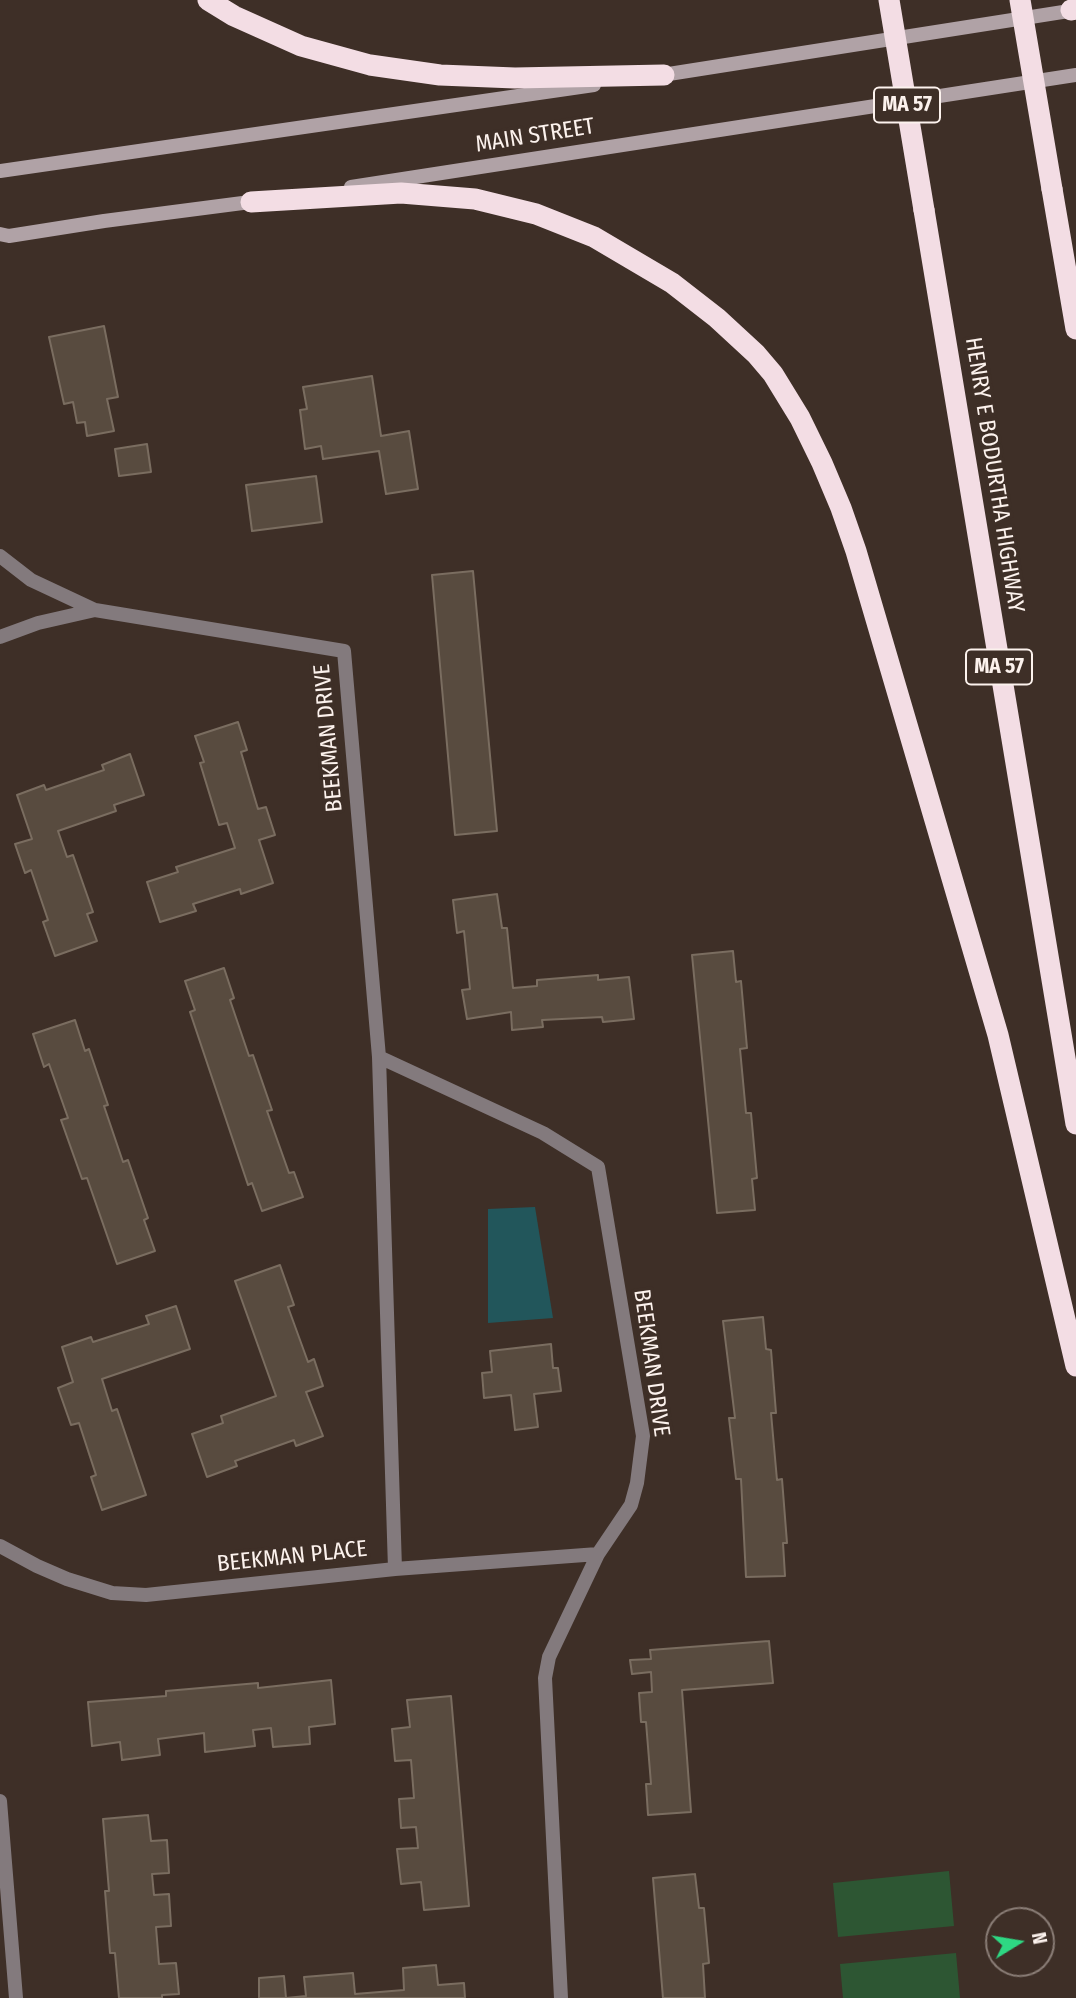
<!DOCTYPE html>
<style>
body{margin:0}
#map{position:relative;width:1076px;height:1998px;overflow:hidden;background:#3e2f27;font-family:"Fira Sans Condensed",sans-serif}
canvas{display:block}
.north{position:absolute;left:985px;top:1907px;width:70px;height:70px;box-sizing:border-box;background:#3e2f27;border:2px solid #8a7d76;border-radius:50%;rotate:79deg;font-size:19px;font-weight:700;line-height:28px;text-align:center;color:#fcf2ed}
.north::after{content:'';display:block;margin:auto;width:24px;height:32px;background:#2ed883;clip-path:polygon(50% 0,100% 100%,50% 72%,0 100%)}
</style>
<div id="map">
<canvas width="1076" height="1998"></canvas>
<div class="north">N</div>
</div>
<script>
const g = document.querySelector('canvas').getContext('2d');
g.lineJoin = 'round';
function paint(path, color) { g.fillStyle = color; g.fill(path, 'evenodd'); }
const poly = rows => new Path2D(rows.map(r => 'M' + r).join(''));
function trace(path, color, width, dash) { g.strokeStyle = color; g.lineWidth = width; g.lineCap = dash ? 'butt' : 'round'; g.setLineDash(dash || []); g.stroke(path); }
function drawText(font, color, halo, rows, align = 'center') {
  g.font = font + ' "Fira Sans Condensed",sans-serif'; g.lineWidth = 7; g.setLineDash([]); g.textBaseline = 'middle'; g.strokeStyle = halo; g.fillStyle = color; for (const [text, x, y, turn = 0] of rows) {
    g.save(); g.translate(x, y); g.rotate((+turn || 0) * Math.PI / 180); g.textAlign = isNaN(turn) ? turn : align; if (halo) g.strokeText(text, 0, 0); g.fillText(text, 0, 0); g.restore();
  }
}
const green = poly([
 [949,1871,954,1926,838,1937,833,1883],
 [956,1953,960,1998,843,1998,840,1964]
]);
const water = poly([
 [535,1207,553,1318,488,1323,488,1209]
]);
const building = poly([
 [104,326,118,397,107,399,114,431,87,436,85,422,77,423,73,402,64,404,49,337,104,326],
 [372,376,381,436,409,431,418,489,386,494,379,451,323,459,321,446,305,449,300,410,307,409,303,387,372,376],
 [147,444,151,472,119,476,115,449,147,444],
 [316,476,322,522,252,531,246,485,316,476],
 [473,571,497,831,455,835,432,575,473,571],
 [238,722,247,750,241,752,258,809,266,807,275,835,259,840,273,883,241,894,240,889,193,904,196,911,160,922,147,882,178,872,176,867,235,848,227,823,219,825,200,763,204,762,195,736,238,722],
 [130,754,144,795,114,805,116,811,58,831,67,857,73,855,93,912,87,914,97,941,55,956,43,922,48,920,31,870,25,873,15,844,32,839,17,795,44,785,46,790,104,770,102,765,130,754],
 [497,894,502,928,507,928,513,988,537,986,537,980,598,975,598,980,629,977,634,1019,603,1022,602,1017,542,1020,543,1027,512,1030,511,1012,467,1019,462,990,470,989,464,931,457,933,453,900,497,894],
 [733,951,736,982,741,981,747,1048,740,1049,746,1113,751,1113,757,1178,752,1179,755,1210,717,1213,692,955,733,951],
 [224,968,234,998,230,1000,249,1056,253,1055,272,1110,267,1111,289,1173,294,1172,303,1197,262,1211,252,1183,248,1185,190,1012,195,1010,185,981,224,968],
 [75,1020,85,1051,89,1049,108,1105,104,1106,123,1162,128,1160,148,1218,144,1220,155,1251,117,1264,87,1178,82,1179,61,1120,68,1118,49,1064,44,1067,33,1034,75,1020],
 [280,1265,294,1305,288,1307,308,1362,314,1359,323,1386,306,1392,323,1436,296,1446,294,1440,235,1461,237,1466,207,1477,192,1434,223,1423,221,1416,276,1396,235,1281,280,1265],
 [176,1306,190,1349,102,1379,112,1411,117,1409,146,1495,102,1510,91,1477,96,1475,79,1423,71,1425,58,1388,73,1382,62,1347,91,1337,93,1342,149,1324,146,1316,176,1306],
 [763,1317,766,1349,771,1350,776,1413,771,1413,777,1480,782,1479,787,1543,783,1543,785,1576,746,1577,741,1479,736,1479,729,1418,735,1418,723,1321,763,1317],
 [551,1344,553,1368,558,1368,561,1391,534,1394,538,1427,515,1430,511,1395,484,1398,482,1373,492,1372,490,1351,551,1344],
 [769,1641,773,1683,682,1690,691,1812,648,1815,646,1784,651,1784,646,1722,641,1722,639,1693,652,1692,651,1672,632,1674,630,1660,651,1659,650,1650,769,1641],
 [331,1680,335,1724,309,1727,310,1744,273,1747,271,1728,253,1730,255,1746,205,1752,204,1733,158,1739,160,1755,122,1760,120,1742,92,1746,88,1702,166,1696,166,1691,258,1683,258,1688,331,1680],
 [451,1696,469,1906,424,1910,421,1882,401,1884,397,1849,418,1848,416,1827,401,1828,399,1799,414,1798,411,1760,395,1761,392,1729,410,1727,407,1700,451,1696],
 [148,1815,151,1841,167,1840,169,1873,152,1874,154,1895,169,1894,171,1926,156,1927,159,1964,176,1963,179,1994,162,1995,162,1998,119,1998,115,1953,110,1953,105,1891,109,1891,103,1819,148,1815],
 [695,1874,699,1908,704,1908,709,1963,703,1964,705,1998,663,1998,653,1878,695,1874],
 [436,1965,438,1985,464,1983,465,1998,259,1998,259,1978,284,1976,286,1998,306,1996,304,1977,353,1973,355,1994,404,1990,403,1968,436,1965]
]);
const street = poly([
 [0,556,31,580,95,610,344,651,379,1057,543,1133,598,1167,643,1436,637,1483,631,1505,598,1554,549,1657,545,1678,561,1998],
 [0,637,38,623,95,610],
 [379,1057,395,1569],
 [0,1546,37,1566,67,1579,112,1593,146,1595,395,1569,598,1554],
 [0,1801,16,1998]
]);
const secondary = poly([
 [656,76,1076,10],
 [0,171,594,85],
 [351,187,1076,75],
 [0,234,9,236,104,221,258,201]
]);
const highway = poly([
 [208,0,234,16,301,46,370,65,440,75,515,78,664,75],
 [1071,10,1076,9],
 [1052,189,1076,329],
 [251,202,401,193,475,199,536,214,594,237,672,283,717,318,756,354,773,374,800,418,822,463,841,508,856,551,998,1035,1076,1366],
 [924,210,1076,1124]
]);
const highwayBridge = poly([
 [889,0,924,210],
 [1020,0,1052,189]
]);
const shields = [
 [907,105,66],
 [999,667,66]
];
const shieldNames = [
 ["MA 57",907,105],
 ["MA 57",999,667]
];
const streetNames = [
 ["MAIN STREET",535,136,-9],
 ["HENRY E BODURTHA HIGHWAY",994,475,81],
 ["BEEKMAN DRIVE",329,738,-95],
 ["BEEKMAN DRIVE",651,1363,82],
 ["BEEKMAN PLACE",292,1557,-6]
];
paint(green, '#2d5633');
paint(water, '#22565b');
paint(building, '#584b3f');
trace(building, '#7a6d60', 2);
trace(street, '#837a7d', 14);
trace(secondary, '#b0a2a6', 14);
trace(highway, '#f3dde4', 21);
trace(highwayBridge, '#f3dde4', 21);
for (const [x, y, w] of shields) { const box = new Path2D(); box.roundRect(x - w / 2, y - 17.5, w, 35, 5); g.fillStyle = '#3e2f27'; g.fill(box); trace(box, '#fcf2ed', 2); }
drawText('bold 21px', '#fcf2ed', null, shieldNames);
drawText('23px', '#fcf2ed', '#3e2f27', streetNames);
</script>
